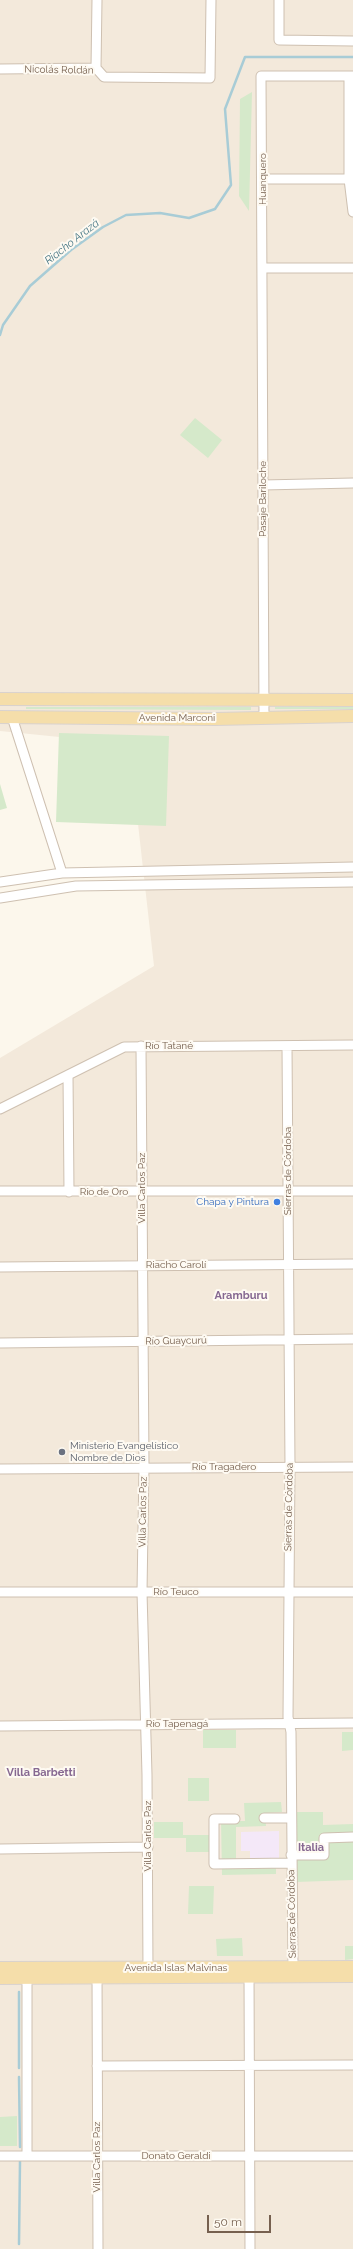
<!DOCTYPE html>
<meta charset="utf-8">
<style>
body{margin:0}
#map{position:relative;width:353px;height:2249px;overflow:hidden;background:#fcf7ec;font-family:Raleway,sans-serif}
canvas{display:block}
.scale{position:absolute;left:207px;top:2215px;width:64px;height:18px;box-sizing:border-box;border:2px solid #76604f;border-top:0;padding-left:5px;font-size:12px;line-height:14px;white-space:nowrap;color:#76604f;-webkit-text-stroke:3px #fefaf2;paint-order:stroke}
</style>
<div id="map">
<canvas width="353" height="2249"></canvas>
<div class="scale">50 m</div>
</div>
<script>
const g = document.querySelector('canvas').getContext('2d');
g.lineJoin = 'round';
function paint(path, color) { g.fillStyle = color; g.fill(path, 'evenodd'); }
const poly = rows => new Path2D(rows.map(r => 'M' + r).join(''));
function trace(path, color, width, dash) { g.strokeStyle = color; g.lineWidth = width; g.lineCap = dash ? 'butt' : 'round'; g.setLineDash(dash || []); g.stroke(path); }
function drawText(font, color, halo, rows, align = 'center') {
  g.font = font + ' Raleway,sans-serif'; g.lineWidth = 4; g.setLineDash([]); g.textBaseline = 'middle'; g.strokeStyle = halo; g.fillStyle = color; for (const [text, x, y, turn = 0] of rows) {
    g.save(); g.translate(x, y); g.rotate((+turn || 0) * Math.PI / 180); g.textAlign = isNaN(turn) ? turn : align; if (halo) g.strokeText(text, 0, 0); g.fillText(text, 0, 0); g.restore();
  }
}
const residential = poly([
 [0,0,353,0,353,2249,0,2249,0,1058,154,966,129,744,0,731]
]);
const education = poly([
 [279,1831,279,1860,250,1860,250,1851,241,1851,241,1832]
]);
const green = poly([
 [252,92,249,211,239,196,240,99],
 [195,418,222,440,208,458,180,435],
 [353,706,353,709,275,709,275,707],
 [26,707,251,707,251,710,26,709],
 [59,733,169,736,166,826,56,822],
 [0,784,7,808,0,810],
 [203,1730,236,1730,236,1748,203,1748],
 [342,1732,353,1732,353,1750,342,1751],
 [188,1778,209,1778,209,1801,188,1801],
 [281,1802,282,1812,265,1813,266,1826,236,1827,236,1867,276,1866,276,1874,222,1875,221,1821,245,1821,244,1803],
 [295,1812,323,1812,323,1825,353,1824,353,1880,296,1882],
 [154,1822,183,1822,183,1835,210,1835,210,1852,186,1852,186,1838,154,1838],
 [189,1886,214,1886,213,1914,188,1914],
 [242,1938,243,1956,217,1956,216,1939],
 [345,1946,353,1946,353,1959,345,1960],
 [17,2116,17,2146,0,2146,0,2117]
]);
const stream = poly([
 [0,335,3,325,30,286,71,250,103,227,126,215,160,213,189,218,215,209,231,185,225,109,245,57,353,57],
 [19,1992,19,2068],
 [19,2077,20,2147],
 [19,2244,20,2161]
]);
const minor = poly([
 [279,0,279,40,353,41],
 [96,68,97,0],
 [0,69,96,68,104,77,210,78,211,0],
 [349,76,349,179,353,212],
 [263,179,349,179],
 [263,268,353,268],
 [263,485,353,483],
 [12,717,62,873],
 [264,718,261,76,353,76],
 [0,882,62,873,353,867],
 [0,898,76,886,353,882],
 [141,1046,144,1467,142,1592,147,1775,148,1973],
 [287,1046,290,1467,288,1717,291,1732,293,1967],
 [68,1075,69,1192],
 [0,1109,124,1047,353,1045],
 [0,1191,353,1191],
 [0,1267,353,1264],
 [0,1343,353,1339],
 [0,1469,353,1467],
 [0,1592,353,1592],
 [0,1726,353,1723],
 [264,1818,291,1818],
 [235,1819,214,1819,214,1864,291,1863],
 [0,1849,148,1847],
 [291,1855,324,1855,324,1838,353,1837],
 [249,1971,250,2249],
 [27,1972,27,2156],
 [97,1972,98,2249],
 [97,2066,353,2065],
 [0,2156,353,2156]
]);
const major = poly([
 [0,699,353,700],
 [0,717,215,719,353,716],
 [0,1968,353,1967],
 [0,1978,353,1976]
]);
const markers = [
 [277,1202,4,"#3f7fe0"],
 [62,1452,4,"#6b7280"]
];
const streetNames = [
 ["Nicolás Roldán",59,70,1],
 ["Huanquero",263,179,-90],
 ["Pasaje Bariloche",263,499,-90],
 ["Avenida Marconi",177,718],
 ["Río Tatané",169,1046],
 ["Sierras de Córdoba",288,1171,-90],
 ["Villa Carlos Paz",142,1188,-90],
 ["Río de Oro",104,1192],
 ["Riacho Carolí",176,1265],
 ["Río Guaycurú",176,1341,-1],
 ["Río Tragadero",224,1467],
 ["Sierras de Córdoba",289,1507,-89],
 ["Villa Carlos Paz",143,1512,-89],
 ["Río Teuco",176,1592],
 ["Río Tapenagá",177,1724],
 ["Villa Carlos Paz",148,1836,-90],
 ["Sierras de Córdoba",292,1914,-91],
 ["Avenida Islas Malvinas",176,1968],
 ["Donato Geraldi",176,2156],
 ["Villa Carlos Paz",97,2157,-90]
];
const shopNames = [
 ["Chapa y Pintura",269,1202]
];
const worshipNames = [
 ["Ministerio Evangelístico",70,1446],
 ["Nombre de Dios",70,1458]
];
const waterNames = [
 ["Riacho Arazá",72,242,-38]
];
const neighbourhoodNames = [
 ["Aramburu",241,1296],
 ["Villa Barbetti",41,1773],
 ["Italia",311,1848]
];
paint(residential, '#f3e9db');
paint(education, '#f4e8f8');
paint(green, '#d5e9ca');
trace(stream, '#a8ccd6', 2.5);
trace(minor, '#cec0b1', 11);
trace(major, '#d9d2ce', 14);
trace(minor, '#fff', 9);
trace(major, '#f5deaa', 12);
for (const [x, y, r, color] of markers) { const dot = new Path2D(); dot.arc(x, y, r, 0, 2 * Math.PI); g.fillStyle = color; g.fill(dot); trace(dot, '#fefaf2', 1.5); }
drawText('10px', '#76604f', '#fefaf2', streetNames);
drawText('10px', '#366cbe', '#fefaf2', shopNames, 'right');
drawText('10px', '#5b616d', '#fefaf2', worshipNames, 'left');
drawText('italic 11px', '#4a7987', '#fefaf2', waterNames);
drawText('bold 11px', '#866891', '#fefaf2', neighbourhoodNames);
</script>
